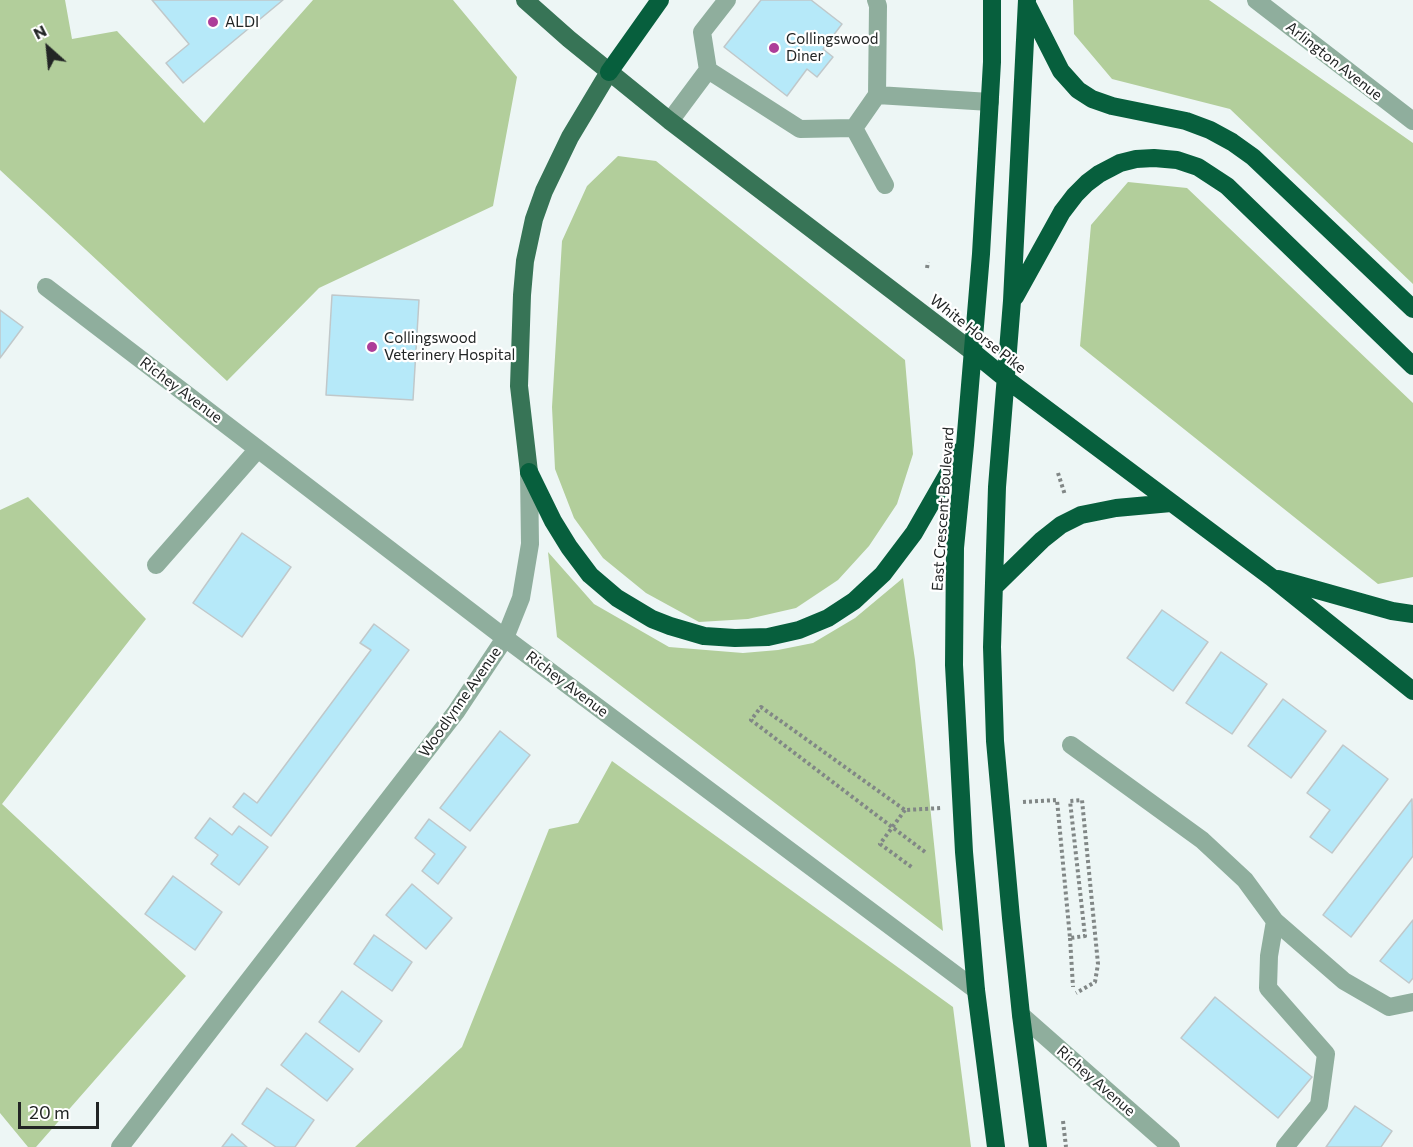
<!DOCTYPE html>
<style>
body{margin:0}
#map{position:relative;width:1413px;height:1147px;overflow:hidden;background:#edf6f5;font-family:Commissioner,sans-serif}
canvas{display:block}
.north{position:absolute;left:18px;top:18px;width:60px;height:60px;-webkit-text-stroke:4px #fff;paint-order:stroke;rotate:333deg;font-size:16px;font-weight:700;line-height:24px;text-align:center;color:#222525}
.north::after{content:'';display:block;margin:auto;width:21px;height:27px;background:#222525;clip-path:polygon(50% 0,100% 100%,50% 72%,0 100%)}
.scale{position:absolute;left:18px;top:1102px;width:81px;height:27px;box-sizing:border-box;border:3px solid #222525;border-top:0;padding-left:8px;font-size:18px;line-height:21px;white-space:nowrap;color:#222525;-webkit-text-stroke:4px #fff;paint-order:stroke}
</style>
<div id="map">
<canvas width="1413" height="1147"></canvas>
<div class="north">N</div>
<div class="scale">20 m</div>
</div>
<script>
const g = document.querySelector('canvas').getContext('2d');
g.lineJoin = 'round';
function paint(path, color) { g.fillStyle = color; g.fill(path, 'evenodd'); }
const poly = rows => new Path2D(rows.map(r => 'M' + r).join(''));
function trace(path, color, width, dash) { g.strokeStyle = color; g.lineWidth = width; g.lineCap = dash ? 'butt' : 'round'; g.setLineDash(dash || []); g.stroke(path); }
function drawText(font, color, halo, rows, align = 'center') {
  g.font = font + ' Commissioner,sans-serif'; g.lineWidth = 4.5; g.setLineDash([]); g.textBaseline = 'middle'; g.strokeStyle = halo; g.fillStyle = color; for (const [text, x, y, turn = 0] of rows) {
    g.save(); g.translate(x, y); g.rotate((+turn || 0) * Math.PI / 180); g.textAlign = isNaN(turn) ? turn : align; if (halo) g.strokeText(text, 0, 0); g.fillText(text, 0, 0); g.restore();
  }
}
const green = poly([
 [0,0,65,0,72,39,117,31,204,123,313,0,453,0,517,77,493,206,319,288,227,381,0,170],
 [1073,0,1209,0,1413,143,1413,284,1230,109,1112,79,1074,34],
 [618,156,656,161,905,360,913,454,897,504,869,546,838,580,796,608,748,619,699,622,646,593,603,558,574,518,555,469,552,407,562,241,587,186],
 [1128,182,1187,188,1413,403,1413,577,1378,584,1080,346,1091,225],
 [28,497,146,619,2,804,186,976,36,1147,28,1147,0,1113,0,510],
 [548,552,594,604,669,647,743,653,778,650,813,643,855,618,903,578,915,660,943,931,557,637],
 [612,761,953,1007,971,1147,355,1147,462,1047,549,829,578,823]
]);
const building = poly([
 [152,0,283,0,183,83,166,63,189,44,152,0],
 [761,0,811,0,842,24,823,49,833,57,817,77,807,69,787,96,724,47,761,0],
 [332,295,419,300,413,400,326,395,332,295],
 [0,310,23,327,0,358,0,310],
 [242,533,291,567,242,637,193,603,242,533],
 [1162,610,1208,642,1173,691,1127,658,1162,610],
 [374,624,409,650,271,836,233,807,244,793,257,803,371,650,360,643,374,624],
 [1221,652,1267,684,1232,734,1186,703,1221,652],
 [1283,699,1326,731,1291,778,1248,746,1283,699],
 [500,731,530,755,470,831,440,808,500,731],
 [1343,745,1388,779,1332,853,1310,837,1330,810,1307,793,1343,745],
 [1412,799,1413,856,1351,937,1323,915,1412,799],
 [210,818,232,835,239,826,268,847,239,885,211,864,218,855,195,838,210,818],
 [429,819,466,847,438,884,422,871,435,854,415,838,429,819],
 [173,876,222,912,195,950,145,914,173,876],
 [412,884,452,918,426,949,386,915,412,884],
 [1413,920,1413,978,1409,983,1380,961,1413,920],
 [374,935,412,962,392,991,354,964,374,935],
 [342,991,382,1021,359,1052,319,1022,342,991],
 [1215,997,1312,1077,1278,1118,1181,1038,1215,997],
 [306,1033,353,1069,327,1101,281,1065,306,1033],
 [267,1088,314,1120,295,1147,276,1147,242,1124,267,1088],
 [1355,1106,1392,1131,1381,1147,1326,1147,1355,1106],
 [232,1134,247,1147,222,1147,232,1134]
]);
const path = poly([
 [927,268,928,262],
 [1058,473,1065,495],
 [1023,802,1057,800,1070,938,1085,936,1070,801,1082,800,1098,964,1095,982,1076,993],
 [905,810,880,844,913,868],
 [925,852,751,720,761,707,905,810,941,808],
 [1070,938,1073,987],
 [1063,1121,1066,1147]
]);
const minor = poly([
 [876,0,878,6,877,95],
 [1256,0,1413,121],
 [708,70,800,129,854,128,885,185],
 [670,121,708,70,702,32,727,0],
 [854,128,877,95,990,102],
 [46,287,505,638,976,990],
 [156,565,258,449],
 [1071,745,1202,840,1245,880,1275,921,1269,956,1268,988,1326,1054,1319,1105,1285,1147],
 [1275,921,1344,981,1389,1007,1413,1002],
 [1021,1015,1171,1147],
 [120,1147,456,712,505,638,521,598,530,544,529,472]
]);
const major = poly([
 [525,0,569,39,670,121,973,352],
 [529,472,519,386,522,295,525,261,534,219,544,191,570,137,609,72]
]);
const highway = poly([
 [992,0,992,62,981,254,965,445,955,548,954,665,964,852,976,990,996,1147],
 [1027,0,1012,301,997,487,992,647,995,741,1011,918,1021,1015,1038,1147],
 [1027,4,1061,71,1078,90,1092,99,1112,106,1186,121,1210,130,1232,142,1253,157,1413,309],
 [609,72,660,0],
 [1015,297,1062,212,1075,195,1087,183,1099,174,1120,163,1136,159,1154,158,1177,160,1198,167,1227,186,1413,366],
 [973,352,1006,379,1271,577,1413,691],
 [529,472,553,521,569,547,590,575,617,598,652,619,670,626,704,636,735,638,768,637,799,630,828,618,854,601,883,574,914,533,961,451],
 [1278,579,1392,611,1413,614],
 [994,587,1042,540,1061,525,1081,515,1116,508,1171,503]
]);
const markers = [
 [213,22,6,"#ad3d99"],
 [774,48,6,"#ad3d99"],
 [372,347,6,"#ad3d99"]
];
const poiNames = [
 ["ALDI",225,22],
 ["Collingswood",786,39],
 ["Diner",786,56],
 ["Collingswood",384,338],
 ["Veterinery Hospital",384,355]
];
const streetNames = [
 ["Arlington Avenue",1334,61,38],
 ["White Horse Pike",978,334,38],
 ["Richey Avenue",181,390,37],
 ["East Crescent Boulevard",943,509,-86],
 ["Richey Avenue",567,684,37],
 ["Woodlynne Avenue",460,702,-55],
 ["Richey Avenue",1096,1081,41]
];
paint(green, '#b2ce9b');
paint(building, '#b6e9f9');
trace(building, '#c0c8ca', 1.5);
trace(path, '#818786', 4, [3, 3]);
trace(minor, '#8fae9d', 18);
trace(major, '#377456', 18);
trace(highway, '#075f3d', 18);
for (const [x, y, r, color] of markers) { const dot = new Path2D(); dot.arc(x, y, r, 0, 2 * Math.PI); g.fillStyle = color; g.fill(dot); trace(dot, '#fff', 2); }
drawText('15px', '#222525', '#fff', poiNames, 'left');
drawText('15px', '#222525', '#fff', streetNames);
</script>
